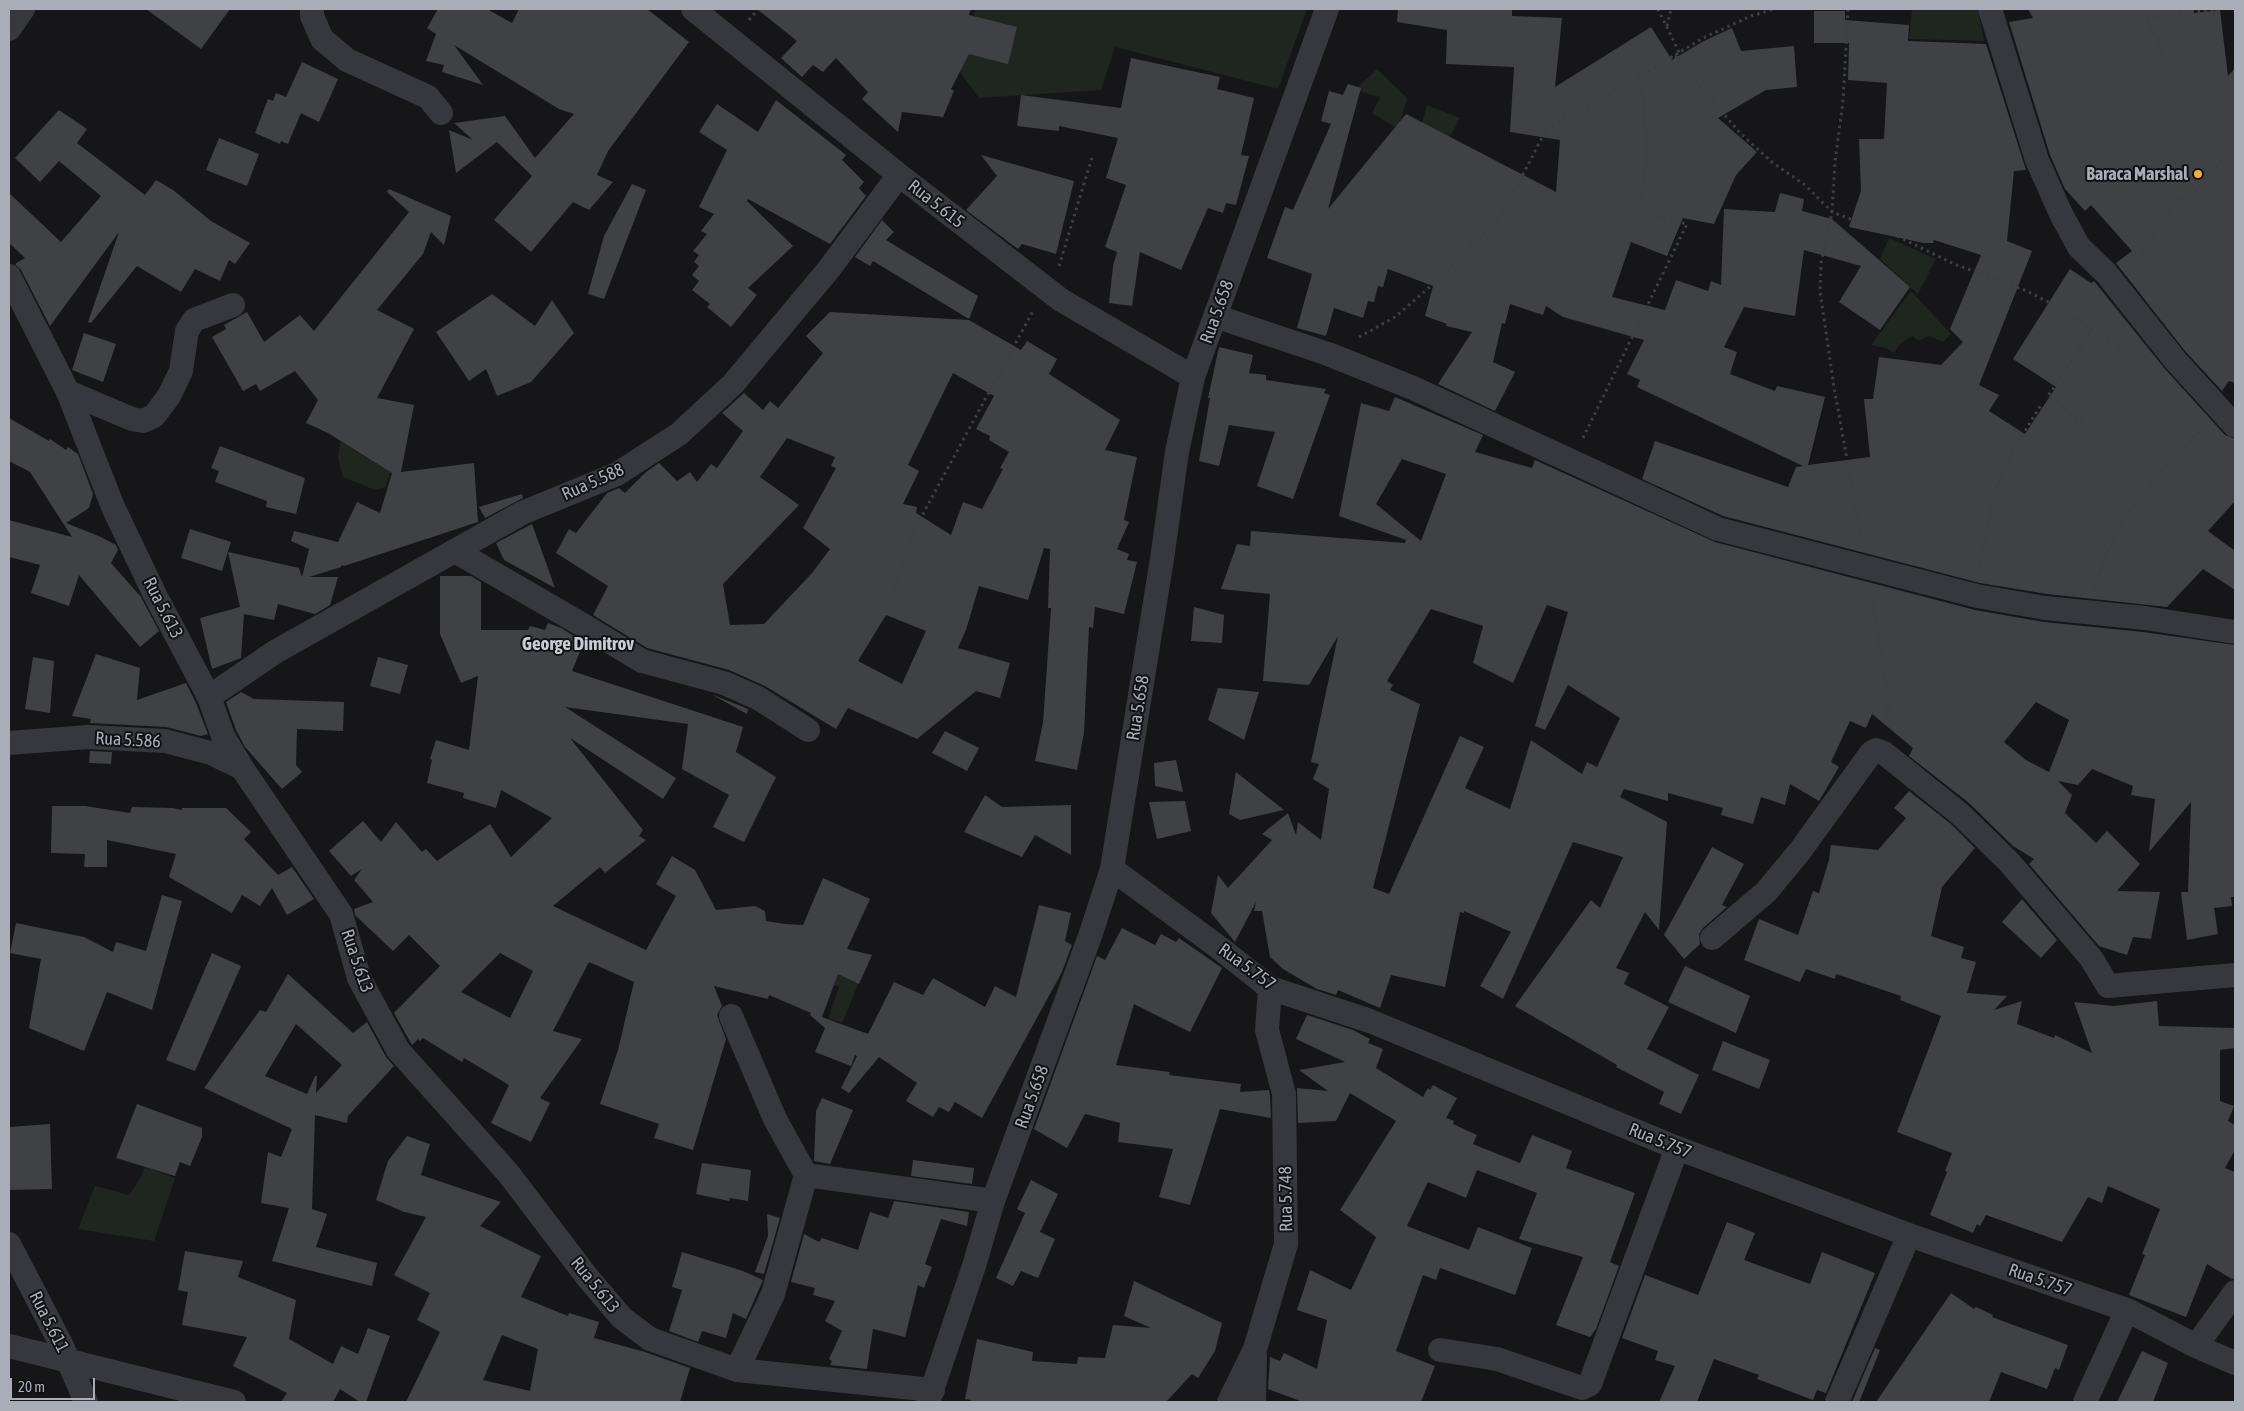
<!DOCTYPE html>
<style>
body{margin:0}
#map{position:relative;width:2244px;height:1411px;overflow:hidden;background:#161618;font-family:"Asap Condensed",sans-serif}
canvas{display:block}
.frame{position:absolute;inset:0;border:10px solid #a8adb8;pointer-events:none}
.scale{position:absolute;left:10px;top:1378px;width:85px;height:22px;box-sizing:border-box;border:2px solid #a8adb8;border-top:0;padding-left:6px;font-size:15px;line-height:18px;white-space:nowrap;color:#a8adb8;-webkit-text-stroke:4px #111113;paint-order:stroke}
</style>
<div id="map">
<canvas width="2244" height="1411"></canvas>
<div class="frame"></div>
<div class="scale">20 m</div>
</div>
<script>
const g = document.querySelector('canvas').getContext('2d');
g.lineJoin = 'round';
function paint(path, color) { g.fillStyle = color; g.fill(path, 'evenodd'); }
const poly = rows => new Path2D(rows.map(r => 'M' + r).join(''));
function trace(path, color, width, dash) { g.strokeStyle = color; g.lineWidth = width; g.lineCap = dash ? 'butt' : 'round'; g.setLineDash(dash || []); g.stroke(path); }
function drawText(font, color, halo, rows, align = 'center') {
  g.font = font + ' "Asap Condensed",sans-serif'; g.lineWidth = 4; g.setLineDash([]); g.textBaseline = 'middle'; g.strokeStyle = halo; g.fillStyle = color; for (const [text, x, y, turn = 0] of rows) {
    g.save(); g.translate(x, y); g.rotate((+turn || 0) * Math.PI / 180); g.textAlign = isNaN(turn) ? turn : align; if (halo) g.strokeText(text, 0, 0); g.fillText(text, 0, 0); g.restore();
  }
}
const green = poly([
 [975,9,1307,9,1278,89,1115,47,1101,90,979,98,960,72],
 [1912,9,1978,9,1984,41,1909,39],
 [1377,69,1407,98,1400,123,1420,130,1427,105,1460,118,1440,155,1372,113,1380,97,1355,90],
 [1889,238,1936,259,1918,294,1880,259],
 [1911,291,1951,334,1943,342,1929,336,1918,341,1913,336,1908,338,1900,344,1894,353,1886,348,1871,345],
 [340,441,390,472,386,487,375,490,343,477,338,458],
 [793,970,864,970,842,1023,828,1018,839,987],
 [145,1167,175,1178,154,1241,78,1229,95,1186,129,1195,140,1179]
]);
const building = poly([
 [146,9,230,9,201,49],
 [438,9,487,9,512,23,519,9,647,9,689,42,608,151,597,175,613,182,589,210,573,202,531,252,494,220,532,176,497,142,456,173,449,130,473,140,454,123,505,116,535,158,574,114,559,109,454,45,483,85,442,72,444,65,426,61,436,34,427,28],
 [757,9,971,9,969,15,1017,27,1008,64,969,54,951,89,954,91,943,117,902,112,898,132,862,99,868,92,836,58,823,72,813,65,802,77,781,58,797,41],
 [1398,9,1512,9,1512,16,1562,18,1555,87,1651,27,1672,60,1702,42,1732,28,1741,51,1794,46,1797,87,1766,90,1718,118,1757,152,1736,175,1714,224,1683,218,1667,256,1631,242,1612,297,1665,310,1676,280,1708,291,1711,281,1721,285,1724,209,1775,212,1780,193,1804,199,1802,211,1832,219,1910,287,1880,330,1839,302,1861,266,1804,250,1795,316,1744,307,1724,347,1737,352,1730,374,1775,391,1777,386,1825,397,1808,465,1870,457,1864,399,1873,399,1879,357,1941,365,1963,342,1950,329,1981,255,1934,240,1933,243,1924,243,1849,227,1861,191,1859,139,1884,139,1887,83,1848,80,1849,43,1814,43,1814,11,1845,11,1845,20,1909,25,1908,41,1986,44,2026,170,2014,171,2007,241,2032,251,1979,385,1999,395,1989,411,2025,434,2056,387,2013,359,2070,269,2091,283,2094,281,2165,369,2225,435,2235,439,2235,501,2208,531,2235,551,2235,590,2203,569,2167,607,2047,594,1980,583,1723,516,1642,479,1655,441,1788,487,1796,467,1803,466,1637,387,1640,380,1627,374,1644,340,1563,317,1546,306,1543,315,1510,304,1505,324,1502,323,1493,362,1515,372,1495,411,1438,384,1472,332,1446,326,1447,324,1425,316,1433,286,1388,269,1383,287,1378,286,1374,302,1368,301,1363,318,1334,308,1326,336,1297,328,1312,274,1267,258,1285,207,1293,210,1331,124,1321,121,1329,91,1343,95,1348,84,1361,88,1328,209,1406,114,1556,192,1560,140,1510,132,1514,67,1446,64,1447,30,1397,22],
 [2028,9,2194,9,2194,13,2220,10,2228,76,2235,68,2235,383,2229,381,2222,391,2185,351,2116,263,2132,251,2091,205,2085,211,2065,189,2050,155,2009,22,2033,18],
 [1131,58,1220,77,1217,89,1254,98,1241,155,1249,156,1236,205,1226,203,1223,213,1208,208,1181,270,1140,252,1132,306,1109,303,1113,266,1117,252,1105,247,1126,185,1106,178,1118,138,1059,126,1059,131,1017,126,1021,95,1121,108],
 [302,62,338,79,319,122,301,113,288,144,281,141,280,144,255,133,268,99,273,101,276,93,286,97],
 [776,100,846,155,842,160,864,182,859,188,866,196,830,244,748,199,747,201,793,246,748,288,757,295,731,327,707,307,710,304,692,290,699,281,692,275,699,266,694,262,699,255,693,251,707,234,701,231,714,214,699,207,727,150,699,132,717,104,758,132],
 [59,110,87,129,77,143,145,195,156,180,173,190,211,221,250,243,235,264,229,260,220,281,195,269,181,292,137,266,91,323,88,322,119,232,50,326,21,270,15,264,25,258,9,243,9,193,61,242,101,196,59,161,40,182,15,158],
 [219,138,259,154,247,186,206,170],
 [981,155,1074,181,1056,254,1022,244,1018,249,966,210,997,176],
 [632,184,646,190,604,299,588,294,604,236],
 [389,189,451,216,444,245,431,232,423,254,377,310,414,329,377,398,414,405,401,472,474,463,478,522,344,566,341,565,341,567,309,577,338,577,330,605,315,614,278,604,274,620,244,614,241,658,212,669,200,618,240,607,228,552,299,568,302,577,309,549,291,541,294,531,338,542,357,502,380,513,392,473,328,433,306,423,318,400,295,371,260,391,256,384,243,391,212,337,226,329,224,325,247,312,264,342,300,315,314,331,409,212,387,192],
 [882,220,894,232,886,240,978,296,969,319,873,261,870,266,855,257],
 [492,294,535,326,552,300,574,333,531,382,497,396,486,369,469,381,436,332],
 [830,312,969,320,1021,350,1027,341,1057,359,1049,374,1120,420,1105,450,1137,457,1124,520,1129,522,1117,549,1129,554,1127,560,1137,562,1124,614,1095,607,1093,628,1089,627,1084,733,1077,770,1035,761,1043,723,1051,608,1048,608,1050,549,1044,548,1028,600,979,586,966,630,958,648,1010,663,1000,698,976,691,917,739,848,708,836,729,765,686,729,670,647,648,593,615,608,586,556,553,569,529,576,533,607,493,619,488,625,493,646,472,659,463,677,481,690,472,697,482,711,464,717,468,743,431,722,413,744,393,763,410,770,401,778,408,823,353,806,336],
 [953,373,994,396,976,429,990,436,989,440,1009,452,1000,468,1003,469,982,509,963,502,951,535,916,513,917,507,903,504,919,471,908,465],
 [787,438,835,457,831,466,836,468,803,528,830,549,812,573,764,624,730,625,723,584,799,505,760,477],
 [886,615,926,631,902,684,858,661],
 [84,333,116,344,103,382,72,370],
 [1219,347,1253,355,1249,373,1266,375,1266,380,1326,389,1324,393,1330,395,1293,499,1257,486,1275,432,1229,425,1219,466,1199,461,1210,398,1208,398],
 [1395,397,1483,435,1475,452,1532,468,1535,460,1715,542,1975,610,2044,622,2143,632,2235,645,2235,897,2231,897,2232,906,2214,908,2218,934,2187,940,2181,892,2188,892,2191,802,2149,852,2155,799,2131,795,2133,786,2092,769,2078,785,2058,781,2072,795,2065,813,2096,843,2107,831,2140,864,2117,891,2160,892,2151,939,2133,937,2127,955,2099,946,2029,864,2034,859,2013,846,1969,803,1909,756,1913,748,1872,714,1866,728,1850,721,1831,762,1839,767,1819,801,1790,784,1785,805,1761,797,1753,824,1721,815,1723,808,1668,793,1668,801,1624,789,1620,797,1667,822,1659,930,1645,912,1616,968,1629,973,1624,984,1669,1007,1647,1049,1699,1075,1681,1114,1659,1104,1664,1092,1616,1067,1617,1065,1515,1006,1591,900,1600,908,1623,857,1573,842,1503,999,1480,986,1511,932,1464,911,1464,913,1460,912,1445,987,1391,975,1380,1008,1338,990,1336,995,1317,989,1283,969,1270,957,1262,911,1254,911,1256,902,1235,942,1211,913,1218,875,1228,888,1272,840,1262,834,1288,813,1296,835,1298,822,1321,840,1329,789,1313,779,1319,764,1311,762,1338,636,1309,685,1263,681,1270,594,1221,589,1237,544,1250,546,1251,531,1405,543,1406,540,1339,516,1361,403,1389,411],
 [1402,459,1446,474,1421,541,1376,504],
 [1547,605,1568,612,1535,726,1545,730,1568,685,1620,718,1597,767,1587,762,1582,774,1531,740,1510,809,1465,788,1484,747,1460,736,1389,894,1373,888,1420,704,1390,690,1393,685,1387,681,1431,609,1483,626,1473,663,1513,683],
 [2036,702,2069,720,2049,772,2026,760,2004,742],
 [9,418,49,441,50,439,66,450,68,447,78,454,93,494,89,508,66,523,101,537,116,545,118,550,111,563,141,597,159,631,140,647,79,575,69,606,31,593,40,565,9,557,9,520,72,537,30,472,9,461],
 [220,446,305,478,296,514,266,507,267,501,215,482,219,471,211,468],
 [522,494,523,498,485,518,479,507],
 [532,524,555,588,504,560,496,543],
 [190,529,231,542,222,571,181,558],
 [440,576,471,576,481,582,481,630,528,630,530,626,545,630,548,623,561,628,584,642,572,671,743,727,736,752,776,777,744,842,713,827,729,795,682,769,688,724,565,707,676,778,663,799,570,738,643,830,639,836,646,840,605,873,600,867,553,906,646,950,676,896,656,884,672,856,695,870,716,910,755,906,765,911,766,921,785,924,803,925,823,878,870,899,847,949,872,955,859,984,838,974,822,1017,868,1034,894,982,923,995,933,978,985,1007,995,986,1016,997,1039,905,1071,913,1065,941,1072,945,1062,972,982,1118,955,1102,949,1112,939,1107,933,1117,906,1101,917,1083,879,1057,849,1093,841,1088,857,1056,855,1055,851,1066,815,1052,825,1028,810,1015,811,1013,769,995,768,999,714,986,722,1006,717,1015,726,1039,693,1150,654,1138,659,1124,600,1104,618,1050,634,982,589,962,553,1031,582,1039,540,1098,550,1103,531,1142,491,1123,509,1085,464,1058,462,1062,423,1038,420,1041,418,1039,412,1045,394,1013,440,966,409,935,393,951,355,915,354,909,373,902,354,880,362,869,351,876,329,851,363,821,381,842,396,822,422,852,426,849,437,861,490,824,511,857,552,818,501,790,496,808,463,798,464,793,427,783,432,760,430,759,436,740,469,750,478,676,461,683,440,634],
 [500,953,533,971,510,1018,461,992],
 [1194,607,1224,615,1222,643,1191,641],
 [96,654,140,668,137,700,186,683,196,703,208,734,201,736,166,727,90,723,91,719,72,716],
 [33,657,54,661,50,713,25,709],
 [378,657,408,665,400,694,370,686],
 [1218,688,1259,692,1244,740,1208,720],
 [241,692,254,699,344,702,343,731,297,729,296,765,302,772,282,789,245,747,236,730,226,702],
 [711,694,748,709,747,714],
 [945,731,979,748,967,771,932,753],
 [90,751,112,752,111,764,89,763],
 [1176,760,1183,792,1155,786,1154,763],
 [1236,772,1284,810,1240,820,1229,814],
 [1909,791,1951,824,1975,848,1942,887,1931,936,1964,947,1961,958,1976,962,1967,993,2007,996,1994,1010,2022,1001,2017,1024,2054,1038,2055,1035,2092,1053,2074,1002,2114,1006,2157,1001,2159,1026,2235,1028,2235,1048,2220,1050,2220,1101,2234,1106,2228,1121,2235,1125,2235,1150,2225,1168,2235,1172,2235,1278,2232,1279,2207,1264,2186,1317,2129,1295,2145,1255,2142,1254,2160,1209,2108,1186,2102,1203,2088,1197,2062,1242,1986,1215,1980,1226,1977,1224,1973,1233,1930,1215,1947,1172,1945,1171,1952,1153,1897,1132,1941,1016,1900,1000,1901,996,1836,974,1835,979,1806,969,1800,982,1744,960,1759,919,1798,935,1813,891,1819,893,1829,860,1831,845,1878,850,1906,818,1894,808],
 [985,795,1002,807,1071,805,1071,855,1035,835,1022,857,964,832],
 [1185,801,1191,831,1157,839,1149,802],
 [52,806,85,806,130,813,132,807,172,808,182,810,182,808,226,808,251,832,244,839,278,875,292,867,314,899,287,915,272,888,260,906,242,895,232,913,169,877,176,854,107,840,107,867,84,867,85,854,51,853],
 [1712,847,1744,864,1722,905,1727,907,1703,928,1699,934,1700,944,1684,959,1664,935],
 [162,895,182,901,152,1010,107,992,84,1051,29,1028,41,959,10,953,16,923,84,937,113,952,116,942,146,951],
 [2022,899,2057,940,2041,958,2002,922],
 [1122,928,1155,945,1161,934,1176,942,1179,938,1222,968,1190,1032,1134,1004,1116,1065,1170,1072,1169,1075,1241,1084,1240,1092,1269,1090,1270,1096,1271,1118,1220,1109,1190,1205,1159,1197,1173,1149,1118,1142,1120,1123,1085,1114,1067,1148,1034,1129,1097,956,1105,960],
 [212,953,241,966,195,1071,166,1060],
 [1685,966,1750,996,1736,1033,1668,1002],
 [288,974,353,1033,367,1022,386,1057,394,1066,348,1116,347,1123,315,1115,312,1209,327,1214,316,1247,377,1263,372,1286,272,1261,289,1208,261,1203,268,1152,281,1157,292,1129,204,1088,260,1010,266,1012],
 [296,1024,342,1065,316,1093,317,1076,315,1076,307,1094,265,1076],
 [1307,1015,1353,1030,1370,1039,1368,1043,1383,1049,1376,1068,1423,1097,1428,1088,1430,1090,1433,1085,1457,1098,1446,1118,1454,1121,1453,1124,1477,1135,1473,1144,1520,1163,1532,1135,1572,1151,1566,1168,1635,1193,1610,1262,1619,1266,1596,1329,1590,1337,1556,1325,1583,1257,1519,1239,1537,1193,1477,1170,1466,1198,1428,1182,1407,1226,1469,1250,1478,1227,1532,1248,1515,1295,1440,1268,1436,1280,1423,1275,1396,1351,1435,1366,1421,1402,1303,1402,1268,1389,1270,1357,1280,1361,1284,1353,1317,1369,1327,1320,1297,1310,1310,1270,1351,1290,1376,1237,1340,1210,1396,1121,1350,1093,1336,1121,1298,1123,1297,1088,1328,1091,1299,1070,1345,1062,1296,1039],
 [1723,1041,1770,1060,1759,1089,1712,1070],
 [822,1098,853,1110,830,1164,814,1161,816,1111],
 [137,1104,202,1128,202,1137,190,1166,180,1162,175,1176,116,1158],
 [50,1124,52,1189,9,1190,9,1127],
 [407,1136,430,1144,421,1175,501,1202,480,1226,541,1256,521,1297,568,1316,569,1313,599,1322,594,1338,645,1352,690,1368,680,1402,406,1402,440,1332,417,1320,430,1293,394,1275,426,1217,404,1212,376,1200,388,1161],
 [502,1335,538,1349,530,1391,483,1380],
 [913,1160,974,1168,972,1184,911,1176],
 [702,1163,751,1170,748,1201,730,1198,729,1201,696,1194],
 [1031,1180,1058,1194,1040,1232,1055,1239,1038,1278,1021,1271,1013,1286,996,1278,1025,1213,1017,1209],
 [894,1201,969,1212,967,1226,941,1219,925,1264,932,1267,924,1288,918,1285,905,1337,873,1329,867,1369,830,1365,832,1361,829,1359,842,1331,825,1321,835,1301,813,1295,815,1288,791,1282,804,1234,819,1242,822,1238,858,1250,870,1212,888,1218],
 [767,1214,780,1218,764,1274,755,1272,768,1236],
 [1727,1222,1755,1233,1744,1260,1810,1284,1822,1252,1875,1273,1826,1393,1817,1390,1813,1400,1757,1379,1759,1375,1714,1359,1697,1402,1659,1402,1675,1366,1655,1360,1658,1351,1622,1338,1645,1275,1698,1295],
 [185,1251,243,1261,238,1277,296,1300,289,1339,333,1364,341,1346,358,1354,368,1328,390,1336,366,1402,360,1402,340,1389,333,1402,281,1402,287,1393,233,1366,247,1337,182,1325,188,1292,178,1290],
 [682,1252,743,1271,763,1280,746,1319,733,1313,726,1338,702,1331,698,1342,669,1331,682,1290,672,1287],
 [1134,1281,1222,1323,1215,1351,1198,1378,1192,1374,1166,1402,970,1402,971,1400,965,1399,977,1339,1033,1352,1032,1361,1077,1364,1078,1357,1105,1358,1113,1325,1151,1328,1124,1316],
 [1951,1293,1974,1309,1976,1307,1993,1315,1992,1317,2068,1345,2059,1370,2055,1368,2047,1389,2001,1372,1989,1402,1876,1402],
 [1875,1348,1880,1350,1862,1395,1859,1402,1852,1402],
 [2142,1351,2168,1363,2153,1402,2117,1402]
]);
const path = poly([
 [1658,9,1679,52,1676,57,1684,68,1741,134,1773,163,1805,185,1832,212,1899,237,1954,264,2027,291,2054,305,2092,330,2137,356],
 [1848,9,1843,101,1835,162,1832,212,1821,263,1820,291,1834,387,1861,538],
 [2140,9,2156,36,2162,52],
 [2146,18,2219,9],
 [749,20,758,9],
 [1667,26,1671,9],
 [1059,266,1093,154],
 [2135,266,2179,196,2188,201,2235,144],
 [1359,337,1395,317,1439,279,1502,215,1547,128,1611,94,1703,38,1751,16,1775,9],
 [2083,423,2048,396,2092,331],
 [1583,438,1687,224,1639,212,1647,158,1644,106,1640,76],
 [1978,571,1994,493,2015,447,2041,405],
 [2094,588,2109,548,2122,521,2161,472,2203,428],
 [1872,595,1889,704,1884,723],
 [903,600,892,593,911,536,1033,311]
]);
const minor = poly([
 [312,9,312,16,322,39,347,60,428,97,441,113],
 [693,9,899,175,1061,300,1193,377],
 [1990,9,2037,160,2061,214,2079,247,2106,273,2175,360,2235,426],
 [9,29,23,9],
 [9,276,68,392,113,507,155,595,209,697,223,736,242,768,341,914,359,978,398,1050,508,1173,588,1278,622,1318,650,1339,737,1370,933,1390],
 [1215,316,1328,354,1413,388,1718,529,1977,596,2045,608,2145,618,2235,632],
 [68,392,132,419,143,421,154,416,169,396,181,371,187,331,194,320,233,305],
 [455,551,581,624,642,661,724,683,758,698,808,730],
 [209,697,275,652,522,513,617,474,679,434,733,384,829,269,899,175],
 [9,743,88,737,165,741,211,753,242,768],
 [1112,869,1221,949,1270,988,1370,1021,1677,1148,1909,1235,2127,1310,2196,1346,2235,1363],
 [1712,938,1766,892,1800,851,1871,753,1876,750,1884,753,1960,814,2010,863,2091,958,2108,986,2235,975],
 [731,1016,775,1119,806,1175,773,1294,737,1370],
 [806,1175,993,1201],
 [9,1244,61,1344,86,1402],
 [9,1346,234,1402],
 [2196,1346,2235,1292],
 [1440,1350,1497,1359,1582,1388,1590,1384,1677,1148],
 [928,1402,974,1266,993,1201,1090,936,1112,869,1162,559,1177,452,1193,377,1327,9],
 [1229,1402,1255,1349,1286,1244,1284,1094,1267,1030,1270,988],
 [1254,1402,1255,1356],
 [1837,1402,1909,1235],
 [2085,1402,2127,1310]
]);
const markers = [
 [2198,174,5,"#f2b134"]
];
const poiNames = [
 ["Baraca Marshal",2188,174]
];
const streetNames = [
 ["Rua 5.615",936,204,38],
 ["Rua 5.658",1217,312,-70],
 ["Rua 5.588",593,482,-24],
 ["Rua 5.613",163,608,63],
 ["Rua 5.658",1138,708,-81],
 ["Rua 5.586",128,740,3],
 ["Rua 5.613",357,961,71],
 ["Rua 5.757",1247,967,36],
 ["Rua 5.658",1032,1097,-70],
 ["Rua 5.757",1660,1141,22],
 ["Rua 5.748",1286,1199,-91],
 ["Rua 5.757",2040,1280,19],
 ["Rua 5.613",595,1285,51],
 ["Rua 5.611",49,1322,63]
];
const neighbourhoodNames = [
 ["George Dimitrov",578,644]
];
paint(green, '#1e261f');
paint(building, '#404145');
trace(path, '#3d3f44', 3, [2.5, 4]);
trace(minor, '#37383d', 24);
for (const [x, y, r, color] of markers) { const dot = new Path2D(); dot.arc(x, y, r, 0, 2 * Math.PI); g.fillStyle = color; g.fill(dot); trace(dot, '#111113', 2); }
drawText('bold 18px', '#a8adb8', '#111113', poiNames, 'right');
drawText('18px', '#a8adb8', '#111113', streetNames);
drawText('bold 19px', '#c9ccd4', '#111113', neighbourhoodNames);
</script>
